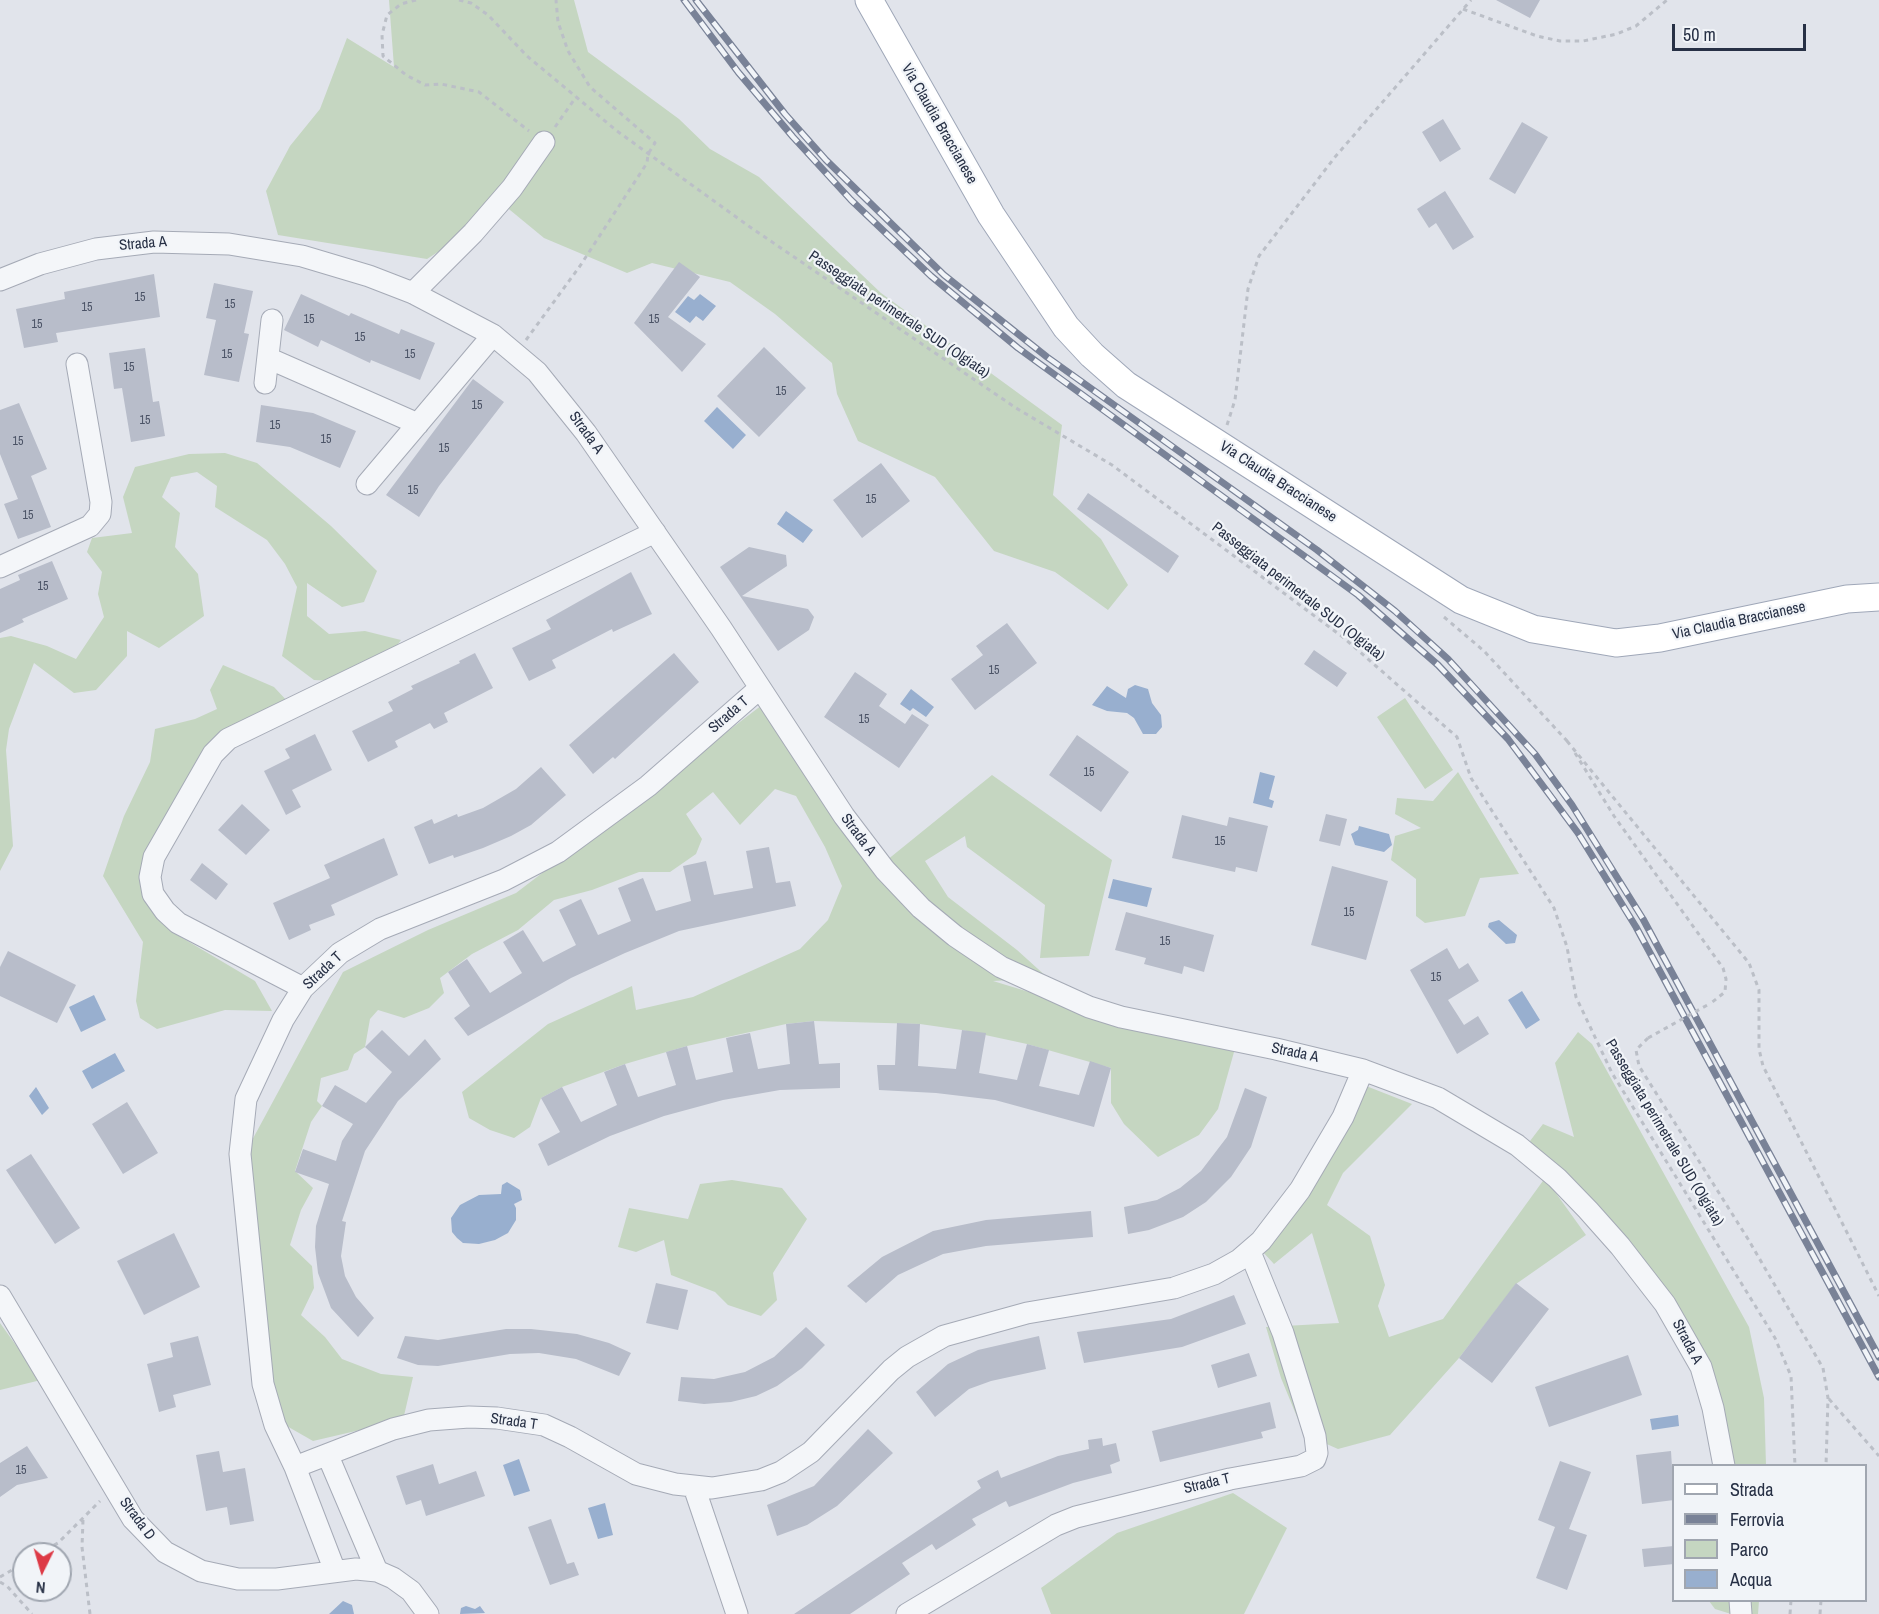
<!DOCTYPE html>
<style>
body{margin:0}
#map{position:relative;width:1879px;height:1614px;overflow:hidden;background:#e1e4eb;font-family:"Archivo Narrow",sans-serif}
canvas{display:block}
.legend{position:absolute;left:1672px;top:1464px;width:195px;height:138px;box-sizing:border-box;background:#f1f4f8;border:2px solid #a0a6b0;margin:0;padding:8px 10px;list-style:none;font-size:18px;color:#273045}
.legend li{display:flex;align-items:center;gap:12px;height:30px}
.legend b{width:30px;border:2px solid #a0a6b0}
.north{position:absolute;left:12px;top:1542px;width:60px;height:60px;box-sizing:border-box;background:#f1f4f8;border:2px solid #a0a6b0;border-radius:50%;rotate:185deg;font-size:16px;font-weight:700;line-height:24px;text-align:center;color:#273045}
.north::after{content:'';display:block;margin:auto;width:21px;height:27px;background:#dd3a46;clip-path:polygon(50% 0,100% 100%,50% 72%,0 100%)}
.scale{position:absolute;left:1672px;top:24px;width:134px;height:27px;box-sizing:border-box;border:3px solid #273045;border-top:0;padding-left:8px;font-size:18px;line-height:21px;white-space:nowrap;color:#273045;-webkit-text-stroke:4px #f1f4f8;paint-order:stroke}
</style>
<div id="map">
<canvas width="1879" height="1614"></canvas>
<ul class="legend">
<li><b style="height:8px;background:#fff"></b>Strada</li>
<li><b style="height:8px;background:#798297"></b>Ferrovia</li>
<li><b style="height:16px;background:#c5d6c1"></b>Parco</li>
<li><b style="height:16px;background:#98afcf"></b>Acqua</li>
</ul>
<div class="north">N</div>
<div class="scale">50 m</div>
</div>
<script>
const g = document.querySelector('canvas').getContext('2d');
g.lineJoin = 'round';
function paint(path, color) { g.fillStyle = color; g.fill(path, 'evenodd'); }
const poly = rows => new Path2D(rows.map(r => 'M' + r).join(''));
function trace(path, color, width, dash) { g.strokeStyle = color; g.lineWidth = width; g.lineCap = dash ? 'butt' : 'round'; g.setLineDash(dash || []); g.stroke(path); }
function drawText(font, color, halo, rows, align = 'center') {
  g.font = font + ' "Archivo Narrow",sans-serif'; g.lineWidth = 4.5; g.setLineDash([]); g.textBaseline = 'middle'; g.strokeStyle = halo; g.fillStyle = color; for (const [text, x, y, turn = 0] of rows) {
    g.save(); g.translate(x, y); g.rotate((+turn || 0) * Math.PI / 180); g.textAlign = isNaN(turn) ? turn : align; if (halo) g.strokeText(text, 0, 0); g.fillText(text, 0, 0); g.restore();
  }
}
const green = poly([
 [389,0,574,0,588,52,679,119,710,149,759,177,881,293,1062,425,1053,495,1101,539,1128,585,1108,610,1055,572,994,551,935,477,858,441,837,394,832,363,775,314,730,282,652,263,627,273,544,238,493,196,472,230,427,259,278,235,266,191,290,146,320,109,347,38,394,67],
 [225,453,257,463,331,526,377,571,364,602,342,607,307,583,307,616,329,634,365,631,401,640,370,683,314,680,282,656,297,587,285,564,267,540,215,507,217,486,197,472,171,477,162,497,180,513,175,547,198,574,204,616,159,648,127,631,127,656,96,690,74,693,34,663,9,729,6,750,13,846,0,871,0,638,11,636,47,646,76,659,104,617,98,594,102,572,87,552,92,538,132,533,123,497,135,467,189,454],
 [223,665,274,687,290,704,218,739,151,848,174,933,255,981,272,1011,225,1010,157,1029,140,1018,136,1001,143,942,103,876,124,816,150,762,155,729,195,719,217,709,210,690],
 [1405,698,1453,770,1425,789,1377,717],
 [762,705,876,869,992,775,1112,860,1089,956,1040,958,1045,905,967,847,965,836,925,861,948,897,1017,950,1048,978,993,981,1174,1036,1236,1045,1218,1109,1199,1135,1158,1157,1124,1124,1111,1103,1111,1068,1027,1044,962,1030,920,1024,814,1021,786,1024,687,1046,625,1064,562,1087,541,1098,530,1127,514,1138,490,1130,469,1118,462,1092,548,1024,632,986,636,1010,693,997,800,949,828,920,842,886,825,847,796,796,775,789,740,825,713,792,686,814,702,839,696,854,670,872,639,872,592,890,554,900,518,930,472,954,440,978,444,993,429,1008,404,1018,378,1010,370,1019,365,1047,354,1054,348,1070,321,1078,317,1101,322,1106,311,1122,295,1171,313,1188,301,1210,290,1245,312,1266,314,1288,301,1315,325,1337,342,1359,381,1374,413,1377,403,1420,313,1441,285,1425,269,1372,250,1144,343,972,428,930,516,893],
 [1458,772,1519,874,1480,878,1465,916,1425,923,1416,916,1416,879,1391,860,1395,836,1421,828,1395,814,1397,798,1433,801],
 [1578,1032,1592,1044,1749,1327,1764,1398,1766,1465,1731,1465,1703,1360,1530,1141,1543,1124,1574,1137,1555,1063],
 [1361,1084,1412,1104,1343,1173,1327,1205,1370,1236,1385,1285,1378,1306,1389,1337,1443,1319,1545,1178,1586,1235,1516,1284,1459,1358,1390,1435,1338,1449,1304,1434,1281,1378,1266,1327,1339,1323,1312,1233,1274,1264,1262,1251],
 [732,1180,782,1188,807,1219,773,1273,777,1300,761,1316,728,1305,715,1292,671,1275,664,1240,636,1252,618,1247,629,1208,688,1219,700,1184],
 [0,1323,41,1380,0,1390],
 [1233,1493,1287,1528,1244,1614,1051,1614,1041,1588,1117,1533],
 [1709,1601,1759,1601,1758,1614,1731,1614,1715,1609]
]);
const water = poly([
 [700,294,716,306,703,321,696,316,690,323,675,312,688,296,694,300],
 [717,407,746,435,733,449,704,421],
 [786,511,813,530,803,543,777,524],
 [1135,685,1148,689,1152,703,1161,715,1162,727,1156,734,1143,734,1134,718,1127,713,1107,711,1092,705,1107,686,1126,698,1128,689],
 [911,689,934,707,926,717,913,708,910,711,900,704],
 [1260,772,1275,776,1269,799,1274,801,1272,808,1253,803],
 [1359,826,1389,834,1392,845,1384,852,1355,845,1351,834,1358,830],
 [1113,879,1152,888,1147,907,1108,898],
 [1499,920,1517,935,1515,943,1506,944,1488,927,1489,923],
 [1522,991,1540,1020,1526,1029,1508,1000],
 [94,995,106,1020,81,1032,69,1007],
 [115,1053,125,1071,92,1089,82,1071],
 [36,1087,49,1108,42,1115,29,1096],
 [507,1182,520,1190,522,1200,514,1204,516,1208,516,1220,508,1233,495,1240,479,1244,463,1243,457,1238,452,1232,451,1218,460,1205,479,1195,501,1194,502,1185],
 [1678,1415,1679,1426,1652,1430,1650,1419],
 [519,1459,530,1491,514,1496,503,1465],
 [605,1503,613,1535,598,1539,588,1508],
 [343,1601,352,1605,354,1614,329,1614],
 [466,1606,475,1609,480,1606,485,1613,460,1614,461,1608]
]);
const building = poly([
 [1496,0,1540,0,1530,18],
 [1443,119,1461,149,1440,162,1422,132],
 [1522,122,1548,137,1515,194,1489,179],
 [1445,191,1474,237,1453,250,1436,223,1429,228,1417,209],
 [679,262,700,277,668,317,706,344,682,372,634,323],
 [154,274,160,317,56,333,58,342,24,348,16,309,65,299,64,292],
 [214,283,253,291,244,333,249,334,239,382,204,375,216,320,206,318],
 [301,294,349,316,351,313,399,334,401,329,435,343,420,380,371,360,370,363,321,340,318,347,284,330],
 [764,347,806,388,759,437,717,396],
 [145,348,153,402,159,401,165,436,131,442,122,388,114,389,109,353],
 [473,379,504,402,439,486,419,517,386,495],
 [19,403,47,469,31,476,51,527,18,539,4,504,18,499,0,454,0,410],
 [261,405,313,413,356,431,340,468,290,447,256,442],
 [881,463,910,501,862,538,833,500],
 [1088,493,1179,556,1168,573,1077,509],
 [749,547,786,555,787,566,742,596,808,609,814,617,809,630,778,651,720,567],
 [52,561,68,599,22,619,24,622,0,633,0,589,20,580,18,575],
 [631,572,652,614,613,632,612,629,552,660,556,668,529,681,512,648,551,629,546,620],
 [1007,623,1037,663,975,710,951,679,983,655,976,646],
 [1314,650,1347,673,1337,687,1304,664],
 [475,653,493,688,444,713,448,722,434,729,430,723,395,741,398,747,368,762,352,731,393,711,388,702,413,689,411,686,460,663,459,661],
 [674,653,699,682,615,759,613,757,593,774,569,745],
 [855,672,887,694,879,706,905,724,912,714,929,725,899,768,824,717],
 [315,734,332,770,292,790,301,807,286,815,264,771,290,758,285,749],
 [1077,735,1129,772,1101,812,1049,775],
 [541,767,566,795,531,825,511,836,483,848,454,858,453,855,429,864,414,827,432,819,434,824,457,814,458,817,483,808,516,789],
 [242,804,270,830,246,855,218,830],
 [1326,814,1347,819,1340,846,1319,841],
 [1182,815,1227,826,1229,817,1268,826,1257,872,1236,867,1235,872,1172,858],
 [384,838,398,875,331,905,335,915,309,925,311,930,289,940,273,903,330,878,324,865],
 [769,847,776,883,790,881,796,906,679,931,625,953,571,978,468,1036,454,1018,470,1006,448,972,467,959,490,993,522,973,503,942,523,930,543,962,576,945,559,910,581,899,598,935,631,921,618,888,643,878,656,911,691,901,683,866,706,861,714,895,753,888,746,851],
 [202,863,228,884,216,900,190,880],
 [1332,866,1388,881,1366,960,1311,945],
 [1126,912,1214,935,1204,972,1184,966,1182,974,1144,964,1146,958,1115,950],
 [1447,948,1459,969,1468,963,1479,981,1448,1000,1464,1025,1478,1016,1489,1034,1457,1054,1410,970],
 [8,951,76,985,57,1023,0,996,0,967],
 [814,1021,819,1064,840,1063,840,1088,780,1090,723,1100,664,1116,610,1136,548,1166,538,1144,560,1132,541,1098,562,1087,581,1122,617,1105,604,1072,625,1064,638,1097,676,1085,666,1052,687,1046,696,1080,733,1072,726,1038,750,1033,758,1069,790,1064,786,1024],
 [897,1023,920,1024,918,1066,956,1069,962,1030,986,1033,979,1073,1017,1080,1027,1044,1049,1050,1039,1086,1079,1095,1090,1061,1111,1068,1094,1127,995,1100,936,1093,879,1090,877,1065,895,1065],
 [382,1030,409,1056,425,1039,441,1059,398,1101,365,1151,342,1221,346,1222,341,1256,345,1276,356,1297,374,1318,358,1337,331,1308,318,1273,315,1247,316,1226,329,1184,295,1172,303,1149,336,1161,342,1141,353,1124,322,1106,335,1085,366,1103,392,1072,365,1047],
 [1245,1088,1267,1097,1251,1147,1231,1177,1206,1202,1183,1217,1149,1230,1128,1234,1124,1207,1157,1200,1180,1188,1201,1171,1227,1137],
 [127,1102,158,1153,123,1174,92,1124],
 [31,1154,80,1228,55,1244,6,1170],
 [1091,1211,1093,1237,986,1246,943,1254,898,1275,866,1303,847,1286,882,1257,933,1231,986,1220],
 [174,1233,200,1287,144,1315,117,1261],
 [656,1283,688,1290,678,1330,646,1323],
 [1516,1283,1549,1309,1492,1383,1459,1358],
 [1234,1295,1246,1324,1182,1347,1084,1363,1077,1332,1171,1319],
 [806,1327,825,1345,802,1368,777,1386,756,1396,731,1402,704,1404,678,1401,681,1377,714,1379,745,1372,774,1357],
 [506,1329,531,1329,577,1334,609,1343,631,1353,619,1376,576,1359,539,1353,510,1354,438,1366,418,1365,397,1358,405,1336,438,1340],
 [198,1336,211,1385,173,1395,176,1407,159,1412,147,1364,173,1357,170,1343],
 [1039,1336,1046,1369,991,1381,969,1389,935,1417,916,1392,948,1364,978,1350],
 [1249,1353,1257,1376,1218,1388,1211,1365],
 [1628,1355,1642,1395,1549,1427,1535,1387],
 [1270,1402,1276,1428,1261,1432,1263,1438,1160,1462,1152,1431],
 [868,1429,893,1453,837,1506,807,1525,777,1536,767,1505,814,1486],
 [1102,1438,1103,1446,1116,1443,1120,1461,1110,1465,1112,1473,1073,1483,1009,1507,1006,1501,972,1519,976,1525,936,1550,932,1544,902,1563,910,1574,850,1614,794,1614,981,1488,977,1481,998,1470,1001,1478,1058,1456,1089,1449,1088,1440],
 [27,1446,48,1478,17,1485,0,1497,0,1463],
 [219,1451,223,1472,245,1468,254,1521,230,1525,227,1507,206,1511,196,1455],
 [1671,1451,1674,1500,1642,1504,1636,1455],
 [1560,1461,1591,1472,1569,1529,1587,1535,1567,1590,1536,1578,1555,1527,1538,1520],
 [433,1464,439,1484,476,1471,485,1496,426,1516,421,1500,406,1505,396,1476],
 [551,1519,567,1564,574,1562,579,1575,550,1585,528,1527],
 [1674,1546,1674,1564,1644,1567,1642,1549]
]);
const path = poly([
 [416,0,401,4,387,15,382,35,383,56,406,75,425,85,441,84,479,92,529,131],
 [459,0,471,3,488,15,527,56,617,131,750,227,1016,408,1112,465,1344,638,1457,737,1471,778,1554,908,1567,947,1576,997,1612,1073,1775,1338,1791,1376,1795,1466],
 [1463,9,1537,36,1560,41,1583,41,1617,34,1636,26,1667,0],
 [555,127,576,97],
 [526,340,580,266,647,163,648,154,655,143,590,87,568,51,558,22,556,0],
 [1227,425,1235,400,1248,289,1259,256,1335,157,1471,0],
 [1444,617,1484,651,1568,742],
 [1567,741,1749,963,1759,990,1759,1049,1763,1066,1879,1296],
 [1575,753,1614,816,1723,968,1726,979,1725,992,1711,1003],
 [1648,1038,1636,1050,1639,1066,1748,1239,1823,1368,1828,1398,1826,1466],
 [1829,1399,1879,1456],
 [83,1520,82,1547,90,1614],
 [38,1554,58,1543,100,1501],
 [0,1577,24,1563],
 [0,1582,7,1586,32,1614],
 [1790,1614,1791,1600],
 [1820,1614,1821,1600]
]);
const minor = poly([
 [0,280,40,264,96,249,154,242,229,244,302,256,369,276,413,293,493,335,537,372,586,433,721,628,844,816,885,870,921,908,955,936,1001,967,1089,1007,1121,1017,1276,1049,1363,1070,1438,1098,1517,1145,1557,1178,1588,1210,1620,1246,1665,1304,1701,1367,1713,1408,1724,1466],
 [413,293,473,233,512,188,544,142],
 [268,358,418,424],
 [265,383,272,320],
 [367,484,493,335],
 [0,567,90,526,100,514,101,502,77,364],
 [760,688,648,786,558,852,504,880,380,929,340,953,303,988,283,1020,246,1099,240,1154,263,1384,275,1425,295,1467,393,1429,429,1420,469,1417,497,1418,544,1425,570,1437,636,1474,675,1484,712,1488,761,1480,781,1472,811,1452,891,1370,907,1357,944,1336,1027,1313,1174,1288,1214,1274,1239,1260,1261,1241,1300,1190,1343,1117,1363,1070],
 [303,988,178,923,165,911,153,894,150,877,154,857,213,754,228,739,655,532],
 [0,1296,133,1519,165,1552,201,1571,238,1579,277,1579,356,1569,377,1571,393,1578,411,1591,428,1614],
 [328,1456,377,1571],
 [295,1467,335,1571],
 [694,1487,737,1614],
 [1740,1600,1741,1614],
 [907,1614,1056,1525,1076,1517,1230,1479,1301,1466,1315,1459,1317,1453,1315,1436,1283,1333,1250,1252]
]);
const major = poly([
 [869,0,991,215,1066,327,1092,355,1126,385,1461,600,1533,629,1616,643,1660,638,1847,599,1879,597]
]);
const rail = poly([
 [684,0,738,72,793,137,851,200,931,276,1018,348,1358,595,1438,665,1508,739,1578,833,1636,927,1879,1377],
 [696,0,785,114,826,160,944,275,1047,357,1317,550,1395,611,1448,659,1535,754,1572,805,1643,919,1879,1357]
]);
const pathBridge = poly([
 [1648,1038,1711,1003]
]);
const numberNames = [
 ["15",140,298],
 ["15",230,305],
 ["15",87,308],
 ["15",309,320],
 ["15",654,320],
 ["15",37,325],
 ["15",360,338],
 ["15",227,355],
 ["15",410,355],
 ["15",129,368],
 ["15",781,392],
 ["15",477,406],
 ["15",145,421],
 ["15",275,426],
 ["15",326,440],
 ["15",18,442],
 ["15",444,449],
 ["15",413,491],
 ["15",871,500],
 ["15",28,516],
 ["15",43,587],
 ["15",994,671],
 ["15",864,720],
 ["15",1089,773],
 ["15",1220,842],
 ["15",1349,913],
 ["15",1165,942],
 ["15",1436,978],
 ["15",21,1471]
];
const streetNames = [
 ["Via Claudia Braccianese",939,124,60],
 ["Strada A",143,244,-5],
 ["Passeggiata perimetrale SUD (Olgiata)",899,315,34],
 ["Strada A",586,433,54],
 ["Via Claudia Braccianese",1278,482,33],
 ["Passeggiata perimetrale SUD (Olgiata)",1298,592,38],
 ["Via Claudia Braccianese",1739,621,-12],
 ["Strada T",729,715,-41],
 ["Strada A",858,835,53],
 ["Strada T",323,971,-43],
 ["Strada A",1295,1053,12],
 ["Passeggiata perimetrale SUD (Olgiata)",1664,1133,59],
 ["Strada A",1687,1342,62],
 ["Strada T",514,1422,8],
 ["Strada T",1207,1484,-13],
 ["Strada D",137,1519,53]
];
paint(green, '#c5d6c1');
paint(water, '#98afcf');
paint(building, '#b8bdca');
trace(minor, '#a5aab6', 23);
trace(major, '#9fa7b8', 29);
trace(path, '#bbbfc7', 3, [4.5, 4.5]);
trace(minor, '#f4f6f9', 21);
trace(major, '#fff', 27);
trace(rail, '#798297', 7);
trace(rail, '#f1f4f8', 4.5, [14]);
trace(pathBridge, '#bbbfc7', 3, [4.5, 4.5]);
drawText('12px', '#4b5366', null, numberNames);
drawText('15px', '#273045', '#f1f4f8', streetNames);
</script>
